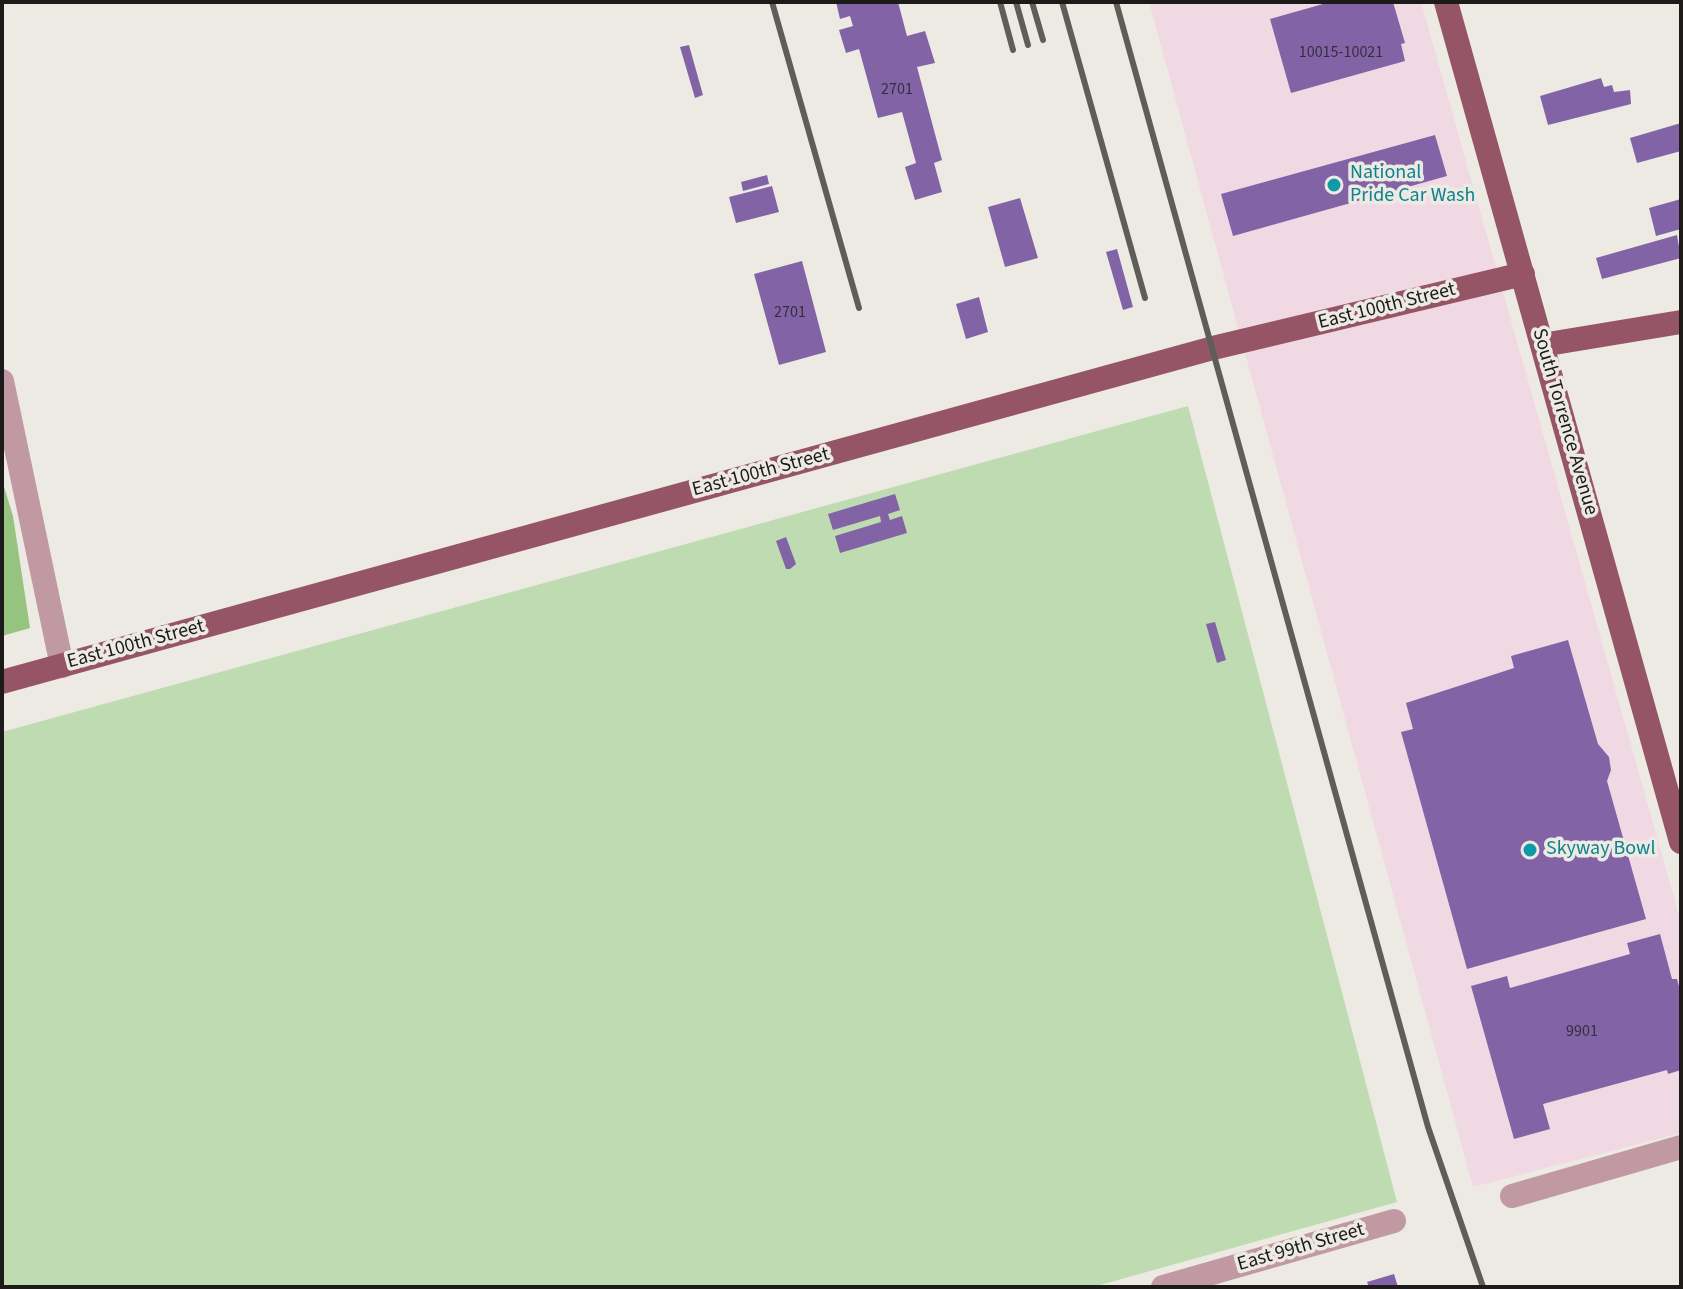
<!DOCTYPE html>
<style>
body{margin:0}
#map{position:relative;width:1683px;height:1289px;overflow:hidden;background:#edeae4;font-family:"Source Sans 3",sans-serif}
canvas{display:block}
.frame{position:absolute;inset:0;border:4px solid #1c1b19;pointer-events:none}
</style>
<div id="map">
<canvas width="1683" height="1289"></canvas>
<div class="frame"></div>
</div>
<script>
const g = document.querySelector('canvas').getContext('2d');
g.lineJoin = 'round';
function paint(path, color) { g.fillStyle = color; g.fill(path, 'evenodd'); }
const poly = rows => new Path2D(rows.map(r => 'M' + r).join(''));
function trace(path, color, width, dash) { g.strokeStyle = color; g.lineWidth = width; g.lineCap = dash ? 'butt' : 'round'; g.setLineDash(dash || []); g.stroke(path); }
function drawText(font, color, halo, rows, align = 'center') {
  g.font = font + ' "Source Sans 3",sans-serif'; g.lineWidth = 7; g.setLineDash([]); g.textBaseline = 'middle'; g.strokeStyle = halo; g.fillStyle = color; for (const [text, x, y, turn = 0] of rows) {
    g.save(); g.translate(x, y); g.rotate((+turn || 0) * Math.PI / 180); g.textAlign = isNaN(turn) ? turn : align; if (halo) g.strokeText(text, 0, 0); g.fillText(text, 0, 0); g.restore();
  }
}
const industrial = poly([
 [1149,2,1421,2,1681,922,1681,1133,1473,1187]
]);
const green = poly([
 [1188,406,1397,1202,1093,1287,2,1287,2,732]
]);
const forest = poly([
 [2,480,13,516,30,628,2,636]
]);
const building = poly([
 [836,2,898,2,907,36,925,31,935,63,917,67,942,160,934,163,942,192,915,200,905,167,916,163,902,112,878,118,859,49,846,53,839,30,853,26,850,16,840,19],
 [1330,2,1393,2,1405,43,1401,44,1405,61,1291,93,1270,19],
 [689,45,703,95,695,98,680,47],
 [1601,78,1604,87,1612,85,1614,92,1630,90,1631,104,1548,125,1540,96],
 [1681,123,1681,151,1637,163,1630,138],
 [1435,135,1447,176,1233,236,1221,194],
 [767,175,769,184,743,191,741,182],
 [772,186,779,212,736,223,729,197],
 [1020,198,1038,258,1005,267,988,207],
 [1681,199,1681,229,1656,236,1649,208],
 [1677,235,1681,258,1602,279,1596,258],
 [1117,249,1133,307,1123,310,1106,252],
 [802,261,826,352,779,365,754,274],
 [979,297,988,332,966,339,956,304],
 [895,494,900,510,888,514,890,520,902,516,907,533,840,553,835,536,881,522,880,516,833,530,828,514],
 [786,537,796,564,790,569,786,569,776,541],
 [1215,622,1226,660,1217,663,1206,624],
 [1568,640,1598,744,1609,757,1611,770,1607,781,1646,919,1467,969,1401,732,1413,729,1406,703,1514,668,1511,656],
 [1660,934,1672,979,1677,979,1681,994,1681,1070,1668,1074,1667,1070,1543,1104,1550,1129,1514,1139,1471,986,1507,976,1510,988,1630,954,1627,943],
 [1394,1274,1398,1287,1369,1287,1367,1282]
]);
const minor = poly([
 [2,381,62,666],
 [1512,1196,1681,1147],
 [1163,1287,1394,1221]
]);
const major = poly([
 [1446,2,1681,842],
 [1542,345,1681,322],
 [2,682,1213,348,1523,274]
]);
const rail = poly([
 [772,2,859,308],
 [1000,2,1013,50],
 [1016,2,1028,45],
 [1032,2,1043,40],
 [1062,2,1145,298],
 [1116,2,1428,1127,1483,1287]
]);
const markers = [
 [1334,185,8,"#0f9aa8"],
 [1530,850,8,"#0f9aa8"]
];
const numberNames = [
 ["10015-10021",1341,53],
 ["2701",897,90],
 ["2701",790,313],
 ["9901",1582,1032]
];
const cultureNames = [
 ["National",1350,174],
 ["Pride Car Wash",1350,197],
 ["Skyway Bowl",1546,850]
];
const streetNames = [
 ["East 100th Street",1387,307,-14],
 ["South Torrence Avenue",1564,422,74],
 ["East 100th Street",761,473,-15],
 ["East 100th Street",136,645,-15],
 ["East 99th Street",1301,1248,-16]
];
paint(industrial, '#f1d9e4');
paint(green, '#bfdbb2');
paint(forest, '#96c480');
paint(building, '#8264a6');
trace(minor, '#c099a2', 24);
trace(major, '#965566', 24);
trace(rail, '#5f5d5a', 6);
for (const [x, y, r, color] of markers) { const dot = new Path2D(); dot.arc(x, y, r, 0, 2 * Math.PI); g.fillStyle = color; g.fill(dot); trace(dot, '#edeae4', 3); }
drawText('16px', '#362d3c', null, numberNames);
drawText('20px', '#0d838f', '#edeae4', cultureNames, 'left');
drawText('20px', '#1c1b19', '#edeae4', streetNames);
</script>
